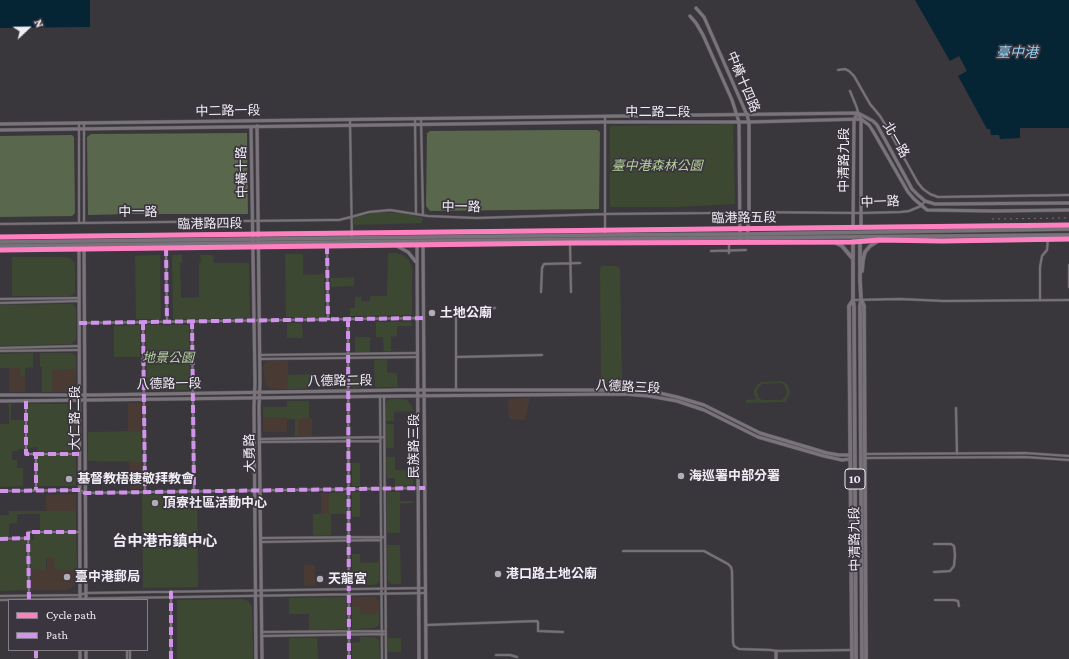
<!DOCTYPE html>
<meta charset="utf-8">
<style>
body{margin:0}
#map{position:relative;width:1069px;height:659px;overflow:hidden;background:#3a373c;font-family:"Crimson Pro",serif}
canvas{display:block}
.legend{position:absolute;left:8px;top:599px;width:140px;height:52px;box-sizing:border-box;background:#3a353e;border:1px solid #837f87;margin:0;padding:5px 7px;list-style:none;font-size:12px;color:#f1edf4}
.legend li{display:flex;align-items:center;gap:8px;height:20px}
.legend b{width:20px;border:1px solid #837f87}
.north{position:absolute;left:8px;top:8px;width:40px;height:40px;-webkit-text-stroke:3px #3a353e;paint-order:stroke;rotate:68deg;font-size:11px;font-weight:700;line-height:16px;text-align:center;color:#f1edf4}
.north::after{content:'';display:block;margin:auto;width:14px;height:18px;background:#f1edf4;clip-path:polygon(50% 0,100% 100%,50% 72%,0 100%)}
</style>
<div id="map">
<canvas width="1069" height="659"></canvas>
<ul class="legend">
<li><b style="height:5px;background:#ff80c0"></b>Cycle path</li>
<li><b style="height:5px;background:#d193ec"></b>Path</li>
</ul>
<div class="north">N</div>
</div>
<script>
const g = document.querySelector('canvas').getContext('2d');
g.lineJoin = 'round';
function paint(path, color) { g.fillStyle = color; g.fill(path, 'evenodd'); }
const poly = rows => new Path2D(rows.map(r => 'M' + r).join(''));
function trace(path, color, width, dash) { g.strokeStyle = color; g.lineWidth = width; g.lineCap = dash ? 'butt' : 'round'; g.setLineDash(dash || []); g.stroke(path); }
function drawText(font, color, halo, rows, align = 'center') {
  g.font = font + ' "Crimson Pro","Noto Sans TC",serif'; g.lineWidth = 3.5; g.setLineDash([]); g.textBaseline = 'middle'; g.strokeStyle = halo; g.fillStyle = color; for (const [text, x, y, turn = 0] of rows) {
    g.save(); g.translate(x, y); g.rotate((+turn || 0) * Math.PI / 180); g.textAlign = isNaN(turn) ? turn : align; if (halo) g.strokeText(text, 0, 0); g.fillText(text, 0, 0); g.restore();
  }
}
const commercial = poly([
 [268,361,288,361,288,389,273,389,267,386,265,383,263,367,265,363],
 [9,368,21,368,21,377,25,377,25,392,9,392],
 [52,369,76,369,76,383,73,389,67,392,52,392],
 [530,398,525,420,509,419,508,399],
 [128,403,141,403,141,431,128,432],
 [263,417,287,417,287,432,263,432],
 [298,418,312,418,312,436,298,436],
 [129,462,142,462,142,489,130,489],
 [321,493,329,493,329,514,321,514],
 [76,494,76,509,75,511,46,511,46,495],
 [47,558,55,558,55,569,77,569,77,580,74,586,67,590,31,590,31,569,47,569],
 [304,565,315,565,315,586,304,586],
 [352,597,376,597,379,602,379,613,360,614,360,607,352,607]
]);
const green = poly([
 [733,124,735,204,676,207,610,207,610,126],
 [378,212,401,213,420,217,423,218,422,223,354,225,354,218],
 [388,253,396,253,403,255,408,259,411,265,412,270,412,315,350,316,350,308,355,308,355,297,361,297,361,301,370,301,370,296,387,296],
 [285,254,303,254,303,275,324,274,325,317,286,317],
 [160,255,161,319,136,319,135,256],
 [172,255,182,255,182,263,180,263,181,298,199,297,199,263,201,262,200,255,213,255,214,263,249,263,250,318,173,319],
 [12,257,63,257,70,258,74,262,75,267,75,293,70,296,12,296],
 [602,266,618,266,620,269,622,382,620,385,601,385,600,268],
 [354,277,354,286,331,287,330,278],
 [70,304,74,305,76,309,76,339,73,343,70,344,0,346,0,305],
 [376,322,412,322,412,326,397,326,397,336,391,337,391,351,384,351,383,337,376,337],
 [287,323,302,323,303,338,287,338],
 [140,325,140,357,114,357,114,326],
 [146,325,189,325,190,390,147,391],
 [355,337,370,337,370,352,355,352],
 [33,353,33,367,25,368,25,377,21,377,20,368,0,368,0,354],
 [71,353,74,354,76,357,76,369,52,370,52,392,42,392,42,367,40,367,40,353],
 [387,359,387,373,397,373,398,387,375,387,374,360],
 [311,374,311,388,288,389,288,375],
 [352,374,367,374,367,387,352,388],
 [782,381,787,384,790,391,789,396,786,400,786,402,746,403,746,400,756,399,754,394,754,390,758,384,762,382],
 [781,383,784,385,787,392,786,396,783,399,781,400,762,400,758,397,757,390,759,387,762,384],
 [391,399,402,399,407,400,411,405,413,411,394,412,394,421,386,421,386,403,388,400],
 [287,401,309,401,309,418,298,419,298,436,295,436,295,419,287,419,287,417,263,417,263,407,287,407],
 [7,404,13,404,11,406,11,420,24,420,24,449,18,449,18,451,12,451,12,459,13,460,17,460,17,468,23,468,23,486,0,487,0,424,9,424,9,406],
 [28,404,66,404,70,405,73,407,76,413,76,451,38,452,37,447,28,448],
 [386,424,394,424,394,448,386,448],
 [141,431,142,462,88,461,88,432],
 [76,455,76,486,38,486,38,456],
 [386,457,395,457,395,470,413,470,413,485,395,486,395,478,387,478],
 [352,463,360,463,360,486,352,486],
 [346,492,346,514,331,514,331,535,313,536,313,514,329,514,329,493],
 [352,492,360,492,360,517,352,517],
 [387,492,400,492,400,501,413,501,413,503,400,504,400,533,387,533],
 [197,494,198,587,143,588,142,495],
 [76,509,76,530,40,530,40,514,19,514,17,515,17,523,9,524,9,537,0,537,0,515,9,515,9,511,75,511],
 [34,534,76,534,77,570,55,570,54,558,46,558,46,570,31,570,30,540,34,540],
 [26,540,27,590,0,591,0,541],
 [387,545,400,545,401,584,392,584,388,581],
 [352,554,360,554,360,563,379,562,379,580,378,583,374,585,352,585,352,581,360,581,360,578,352,578],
 [346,597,346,629,309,630,309,614,289,614,289,598],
 [242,599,248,601,252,607,253,659,177,659,177,600],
 [352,607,360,607,360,614,379,613,379,623,378,626,374,628,352,629],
 [360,637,374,637,378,639,379,642,380,659,352,659,352,643,360,642],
 [289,638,317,638,318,659,289,659],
 [388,638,401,638,401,652,388,652]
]);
const forest = poly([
 [558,130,597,130,600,132,599,209,430,211,426,206,427,133,430,131],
 [247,133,248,214,135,214,88,215,87,137,91,134],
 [72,135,74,137,75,213,72,216,0,217,0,136]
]);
const water = poly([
 [0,0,90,0,90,27,0,28],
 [915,0,1069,0,1069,128,1020,128,1020,138,1000,139,999,135,991,135,990,129,987,129,958,76,967,71,959,56,950,61]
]);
const street = poly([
 [838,70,845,69,849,71,854,76,870,104,880,116,888,129,918,183,923,189,930,194,938,197,1069,195],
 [850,91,857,108,858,113],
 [605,116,605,235],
 [415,119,416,214],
 [421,119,423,215],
 [350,120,352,243],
 [79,123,79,222],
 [84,222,84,123],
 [0,224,329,220,339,220,351,217,369,212,390,210,428,216,477,218,605,214,709,213,740,212,861,213,901,212,909,211,921,206,925,201],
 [570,243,571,292],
 [327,246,328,319],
 [166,248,167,322],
 [711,251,746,250],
 [729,253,729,242],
 [1069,265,1069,287],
 [541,292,542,268,544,264,580,263],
 [0,299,79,298],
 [1040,299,1040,267,1042,256,1047,250,1048,239],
 [854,300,900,299,944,301,1069,300],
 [0,303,79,301],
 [348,319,349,659],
 [192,321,194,491],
 [143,322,145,492],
 [79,323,424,318],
 [0,348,79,346],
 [0,351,79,350],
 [260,355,417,353],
 [456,357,542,355],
 [260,359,417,357],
 [456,390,456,309,495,308],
 [380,396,382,659],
 [384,396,386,659],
 [26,401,26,454,36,454,36,490],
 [956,408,957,454],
 [260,439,384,437],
 [260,442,380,441],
 [36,454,79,454],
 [864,454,1025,453,1069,456],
 [865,458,1025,457,1069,460],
 [0,491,80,490,85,493,424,488],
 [261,538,385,537],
 [0,539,28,538],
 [261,542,381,540],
 [934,544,951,544,954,546,955,555,954,566,950,571,934,572],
 [623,551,704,551,728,564,731,567,732,571,733,642,734,646,739,649,771,650,776,651,852,650],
 [171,591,171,659],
 [0,596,80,595,86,593,425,588],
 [29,597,28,532,80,532],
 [0,600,425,593],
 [935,600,954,600,958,601,959,606],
 [426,625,537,621,538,622,538,631,563,632],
 [262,632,385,631],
 [262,636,385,634],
 [36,650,36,659],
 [127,650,127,659],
 [130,650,130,659],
 [496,655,510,655,517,657]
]);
const secondary = poly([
 [696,8,704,17,747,115,749,122,749,212,747,242],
 [690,16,696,23,703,35,732,100,739,122,740,242],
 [858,113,861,119,861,227],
 [0,124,858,113,873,121,877,125,912,189,918,195,925,201,935,204,1069,203],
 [257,126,260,383,259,407,262,659],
 [251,127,255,383,254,407,256,659],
 [0,130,604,122,749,122,861,119,869,125,873,131,908,192,914,199,927,210,994,211,1069,210],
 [853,227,854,119,858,113],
 [417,244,419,659],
 [423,244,426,659],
 [397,246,408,252,416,262],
 [79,248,80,600],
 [84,248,86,600],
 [0,395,93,395,402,390,624,390,641,391,655,392,677,397,704,405,760,433,827,453,839,455,850,455],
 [0,401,93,400,401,396,624,394,649,396,677,401,704,410,758,437,824,456,842,460,850,459],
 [80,650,80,659],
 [86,650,86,659],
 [776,659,776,651]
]);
const primary = poly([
 [0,237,1069,225],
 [853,241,853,300,854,306,856,659],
 [860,241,860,280,861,299,864,306,866,659],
 [0,242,605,235,748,234,1069,229],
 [836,243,842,246,853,259],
 [0,246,605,239,1069,235],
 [0,250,570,243,853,242,880,240,942,241,1069,239],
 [862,271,863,260,865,252,870,246,878,241],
 [861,300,860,306,862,659],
 [852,659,849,306,853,300]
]);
const rail = poly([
 [992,219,1069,218]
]);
const quiet = poly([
 [327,246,328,320],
 [166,248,167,322],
 [348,319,349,659],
 [192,321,194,491],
 [143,322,145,492],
 [79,323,424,318],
 [26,401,26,454,36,454,36,490],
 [36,454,79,454],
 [0,491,80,490,85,493,425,488],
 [0,539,28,538],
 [171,591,171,659],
 [29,600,28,532,80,532],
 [36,650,36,659]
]);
const cycleway = poly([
 [0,237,1069,225],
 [0,250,570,243,853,242,880,240,942,241,1069,239]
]);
const markers = [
 [432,313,4,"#b1adb4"],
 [681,476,4,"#b1adb4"],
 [69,479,4,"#b1adb4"],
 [155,503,4,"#b1adb4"],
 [498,574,4,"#b1adb4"],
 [67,577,4,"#b1adb4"],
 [320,579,4,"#b1adb4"]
];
const shields = [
 [855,479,20]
];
const shieldNames = [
 ["10",855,479]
];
const streetNames = [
 ["中橫十四路",743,82,67],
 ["中二路一段",228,111,-1],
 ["中二路二段",658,112],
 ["北一路",896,140,60],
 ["中清路九段",844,160,-90],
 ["中橫十路",242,172,-91],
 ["中一路",880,202,-2],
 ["中一路",461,207,1],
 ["中一路",138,212],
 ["臨港路五段",744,218,-1],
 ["臨港路四段",210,224,-1],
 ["八德路二段",340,381,-1],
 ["八德路一段",169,384,-1],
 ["八德路三段",628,387,3],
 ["大仁路二段",75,418,-90],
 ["民族路三段",414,446,-90],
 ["大勇路",250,453,-91],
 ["中清路九段",855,539,-91]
];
const parkNames = [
 ["臺中港森林公園",657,166],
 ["地景公園",168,358]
];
const poiNames = [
 ["土地公廟",440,313],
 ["海巡署中部分署",689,476],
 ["基督教梧棲敬拜教會",77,479],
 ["頂寮社區活動中心",163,503],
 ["港口路土地公廟",506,574],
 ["臺中港郵局",75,577],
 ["天龍宮",328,579]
];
const waterNames = [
 ["臺中港",1017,53]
];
const quarterNames = [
 ["台中港市鎮中心",165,541]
];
paint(commercial, '#4a3a34');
paint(green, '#3d4832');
paint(forest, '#59674d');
paint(water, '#052534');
trace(street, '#575559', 3);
trace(secondary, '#575559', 4);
trace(primary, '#575559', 4.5);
trace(street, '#787178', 2);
trace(secondary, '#7b737c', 3);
trace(primary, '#7a727a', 3.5);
trace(rail, '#767076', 1, [2, 4]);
trace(quiet, '#d193ec', 4, [8, 4]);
trace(cycleway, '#ff80c0', 5);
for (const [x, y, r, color] of markers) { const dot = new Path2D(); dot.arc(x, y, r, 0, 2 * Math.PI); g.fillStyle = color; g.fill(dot); trace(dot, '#3a353e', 1.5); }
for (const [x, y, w] of shields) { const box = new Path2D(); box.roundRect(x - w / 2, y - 10, w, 20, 3); g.fillStyle = '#3a353e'; g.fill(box); trace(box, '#f1edf4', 1); }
drawText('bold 12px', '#f1edf4', null, shieldNames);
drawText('13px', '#f1edf4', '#3a353e', streetNames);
drawText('italic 13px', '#b4d19b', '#3a353e', parkNames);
drawText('bold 13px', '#f1edf4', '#3a353e', poiNames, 'left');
drawText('italic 14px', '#91d0f2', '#3a353e', waterNames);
drawText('bold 15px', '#f1edf4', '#3a353e', quarterNames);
</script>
